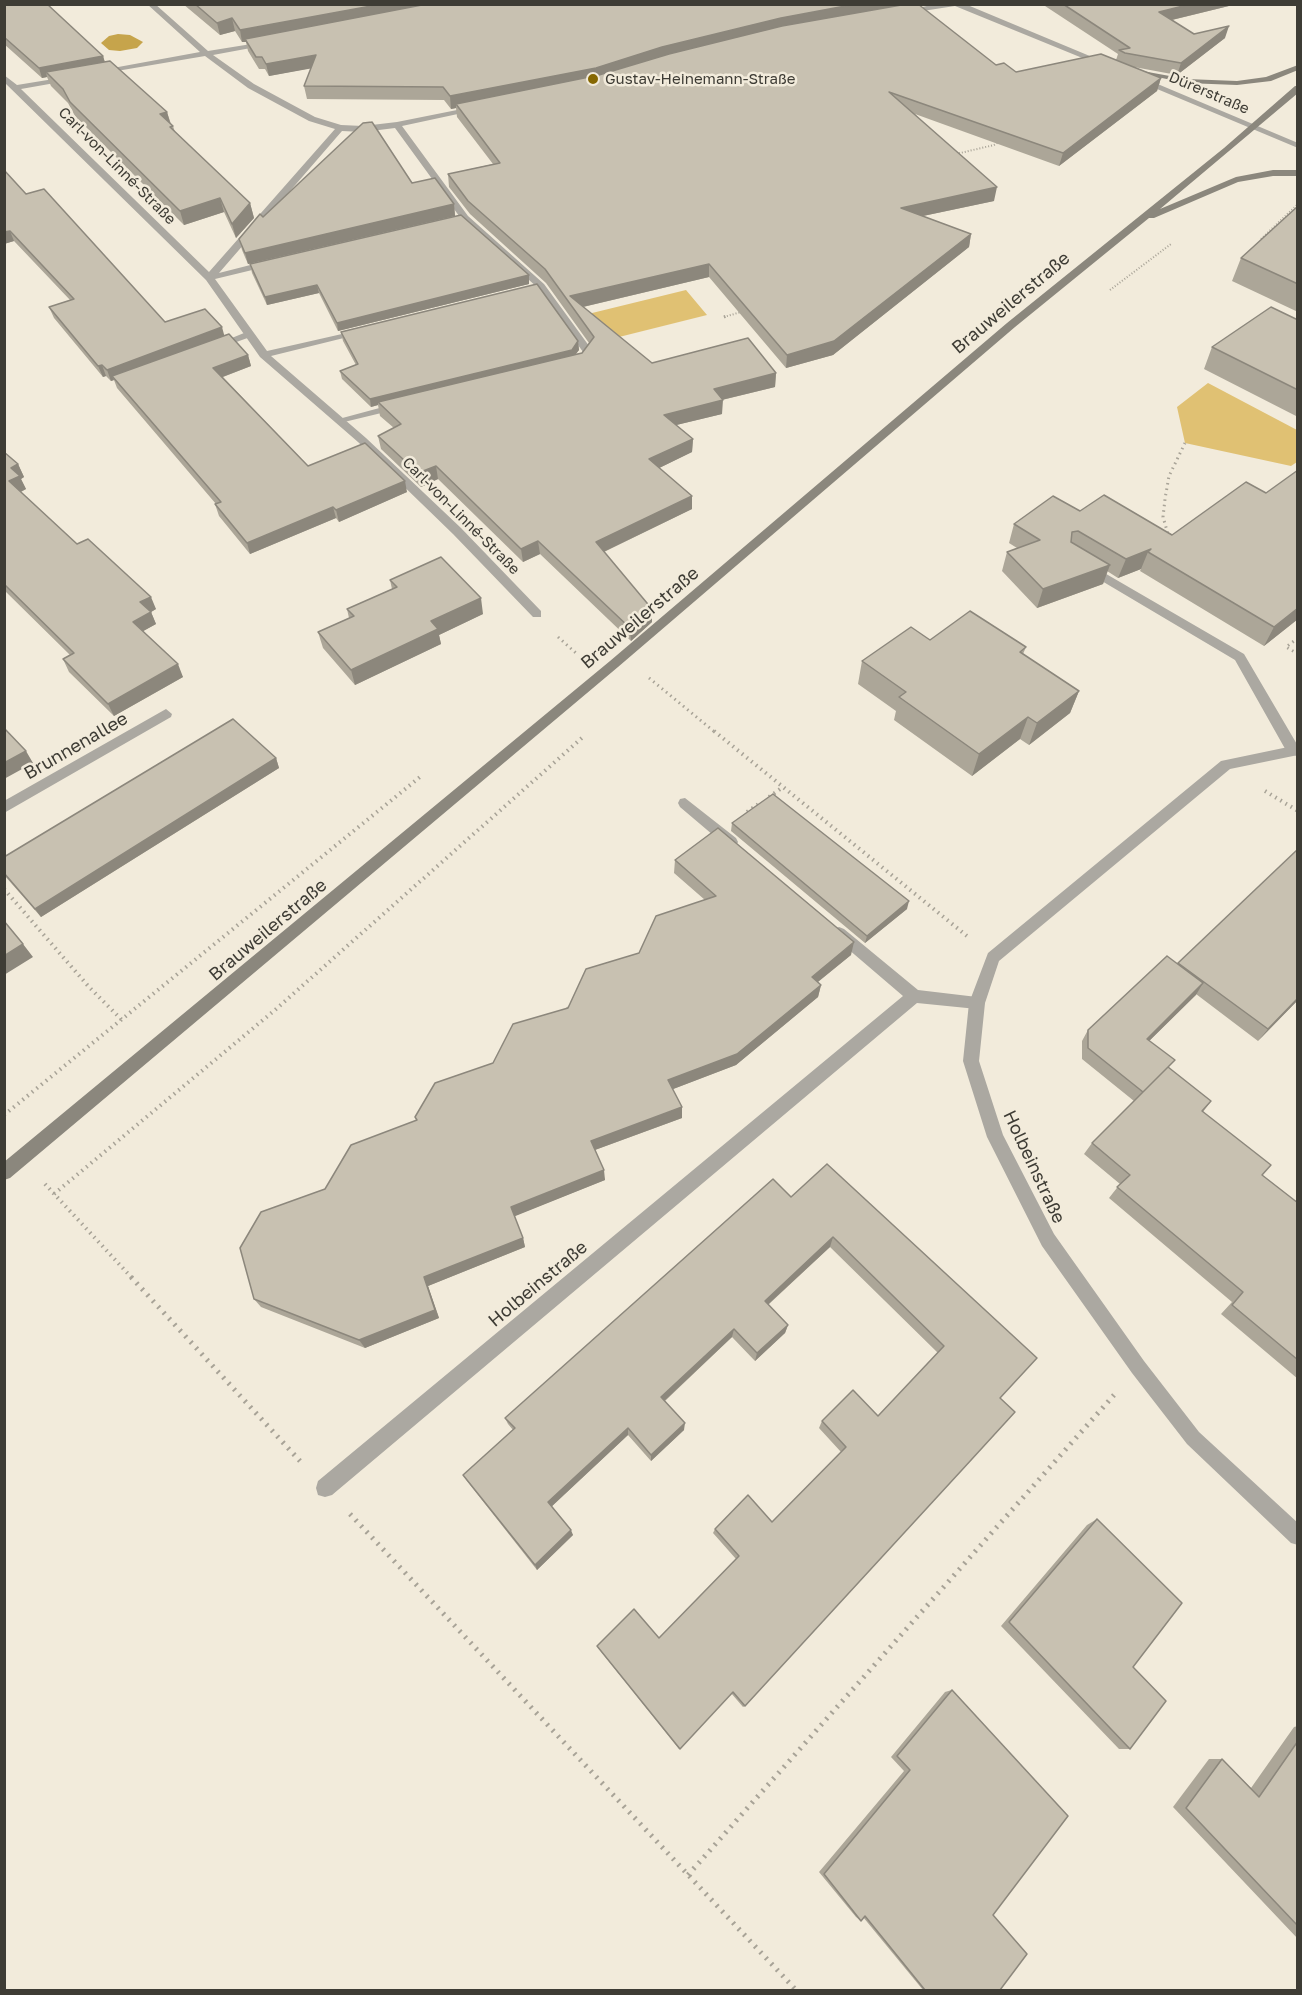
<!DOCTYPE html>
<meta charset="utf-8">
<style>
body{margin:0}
#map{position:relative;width:1302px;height:1995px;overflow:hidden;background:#f2ebdb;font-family:"Golos Text",sans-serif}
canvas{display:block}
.frame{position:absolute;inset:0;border:6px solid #3e3c35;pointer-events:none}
</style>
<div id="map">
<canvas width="1302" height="1995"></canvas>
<div class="frame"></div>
</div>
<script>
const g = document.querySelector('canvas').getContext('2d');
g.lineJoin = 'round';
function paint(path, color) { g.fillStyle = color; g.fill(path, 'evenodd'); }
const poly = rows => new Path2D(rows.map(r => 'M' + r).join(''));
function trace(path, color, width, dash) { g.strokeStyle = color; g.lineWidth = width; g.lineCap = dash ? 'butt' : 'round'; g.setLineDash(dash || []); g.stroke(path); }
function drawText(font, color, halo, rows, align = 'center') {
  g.font = font + ' "Golos Text",sans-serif'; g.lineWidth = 5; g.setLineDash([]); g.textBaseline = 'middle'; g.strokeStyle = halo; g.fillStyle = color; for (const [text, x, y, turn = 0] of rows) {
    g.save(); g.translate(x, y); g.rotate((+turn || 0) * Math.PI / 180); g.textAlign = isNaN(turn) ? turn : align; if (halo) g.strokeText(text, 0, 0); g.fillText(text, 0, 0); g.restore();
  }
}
const green = poly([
 [686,290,707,315,607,340,588,314],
 [1208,383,1297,430,1297,462,1291,466,1185,443,1177,407]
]);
const water = poly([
 [118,34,130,35,143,42,137,48,120,51,109,50,101,43,109,36]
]);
const pathFar3 = poly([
 [956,154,994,145,1000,141],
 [1261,239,1297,205],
 [1110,290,1171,244],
 [724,317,741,312]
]);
const pathFar2 = poly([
 [724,317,729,315],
 [1172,536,1168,534,1163,517,1165,499,1169,476,1185,443],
 [558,637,577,654],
 [1298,638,1286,647,1298,654],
 [649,678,716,733]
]);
const pathFar1 = poly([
 [714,731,967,936],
 [1265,791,1298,811],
 [769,797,783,787],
 [747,812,760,803],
 [4,889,89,987,122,1020],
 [4,1115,420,777],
 [45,1184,132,1278],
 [54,1194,275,1010,583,737]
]);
const path = poly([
 [131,1277,300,1461],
 [350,1514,796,1990],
 [688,1875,1114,1395]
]);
const lane = poly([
 [249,331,254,334,253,336,217,349,212,346,249,331],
 [398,403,402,404,402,408,340,423,335,420,398,403],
 [1089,564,1244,654,1298,746,1298,756,1288,754,1235,660,1085,571,1085,565,1089,564],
 [685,798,736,838,738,842,736,846,726,846,680,807,678,803,680,799,685,798],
 [839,927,844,929,918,990,977,997,982,998,985,1003,982,1008,977,1009,917,1003,332,1495,325,1497,318,1495,316,1488,318,1481,903,996,834,937,832,933,834,929,839,927]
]);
const street = poly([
 [147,4,155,4,208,51,270,41,270,45,267,45,213,55,254,84,315,117,341,125,363,126,397,122,477,106,481,109,402,126,468,216,544,284,592,350,591,352,583,352,538,288,462,220,395,128,363,132,342,131,219,273,270,260,273,261,273,265,215,279,267,351,364,329,364,333,271,356,366,438,461,528,541,611,541,617,533,617,453,534,358,442,260,357,206,280,4,82,4,75,17,85,72,76,72,80,21,89,209,272,335,129,309,121,248,88,205,56,99,74,98,72,102,70,200,52,147,4],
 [936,4,965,4,1109,64,1102,66,955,6,903,14,899,12,936,4],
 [1141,77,1298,143,1298,148,1138,81,1138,77,1141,77],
 [166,709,172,714,171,717,4,813,4,801,166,709],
 [1293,746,1298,747,1298,755,1230,769,999,961,985,1003,979,1061,1003,1135,1054,1234,1144,1361,1199,1432,1298,1523,1298,1545,1291,1543,1187,1444,1132,1373,1042,1246,987,1137,963,1061,969,1003,988,953,1221,761,1293,746]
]);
const secondary = poly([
 [1298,65,1298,70,1271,81,1237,85,1186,83,1133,72,1137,70,1186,79,1237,81,1266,77,1298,65],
 [1295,86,1298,86,1298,93,1160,209,1236,177,1273,170,1298,170,1298,176,1273,176,1238,182,1154,218,1149,218,1015,327,618,667,10,1178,4,1180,4,1162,610,661,1007,323,1224,148,1295,86]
]);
const wall = poly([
 [4,4,103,56,105,62,167,112,171,124,173,126,175,132,250,203,254,218,236,238,224,212,184,225,75,116,68,103,51,86,47,77,42,78,4,44],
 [183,4,904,4,996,65,1016,72,1116,60,1118,54,1042,4,1237,4,1172,20,1194,34,1225,38,1177,75,1134,67,1161,78,1157,91,1059,166,915,114,994,201,923,216,971,234,969,247,833,355,786,368,709,277,583,307,652,363,776,373,775,387,722,400,722,414,676,425,693,439,692,452,659,468,692,496,692,509,604,552,652,622,631,641,540,554,523,562,438,479,421,487,381,449,378,436,394,428,380,416,378,405,371,407,342,379,340,371,356,365,343,341,341,332,578,341,579,350,575,354,582,353,589,343,546,283,470,214,449,187,448,174,493,164,457,117,456,108,451,109,444,100,307,99,304,86,311,68,269,76,265,69,259,69,248,51,246,42,242,42,235,31,220,35],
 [412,183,454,204,455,216,248,264,242,250,239,239,263,217],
 [26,194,165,322,224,336,248,355,251,366,223,377,308,466,407,492,339,522,336,518,250,554,219,516,215,504,216,504,117,388,114,380,111,381,106,376,103,377,54,318,49,307,70,300,14,241,4,244],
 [1298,206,1298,312,1232,281,1241,258],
 [250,264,529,275,529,284,338,331,319,293,267,305,252,273],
 [1298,320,1298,417,1204,369,1212,347],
 [4,452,18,464,24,477,21,479,26,489,21,492,77,544,156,609,151,612,156,624,143,631,183,677,114,716,69,672,63,659,70,655,4,590],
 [1080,511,1172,535,1298,619,1264,646,1140,571,1141,569,1118,578,1107,571,1103,584,1037,608,1002,571,1007,552,1017,548,1009,543,1014,524],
 [390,580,483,614,439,635,441,644,355,685,323,648,318,632,349,618,347,609,392,589],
 [930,640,1026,647,1023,654,1079,691,1070,713,1029,745,1020,739,972,776,894,720,896,711,858,684,862,661],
 [276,758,279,768,41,917,4,875,4,857],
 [732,823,907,909,865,943,731,831],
 [675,860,851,955,818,982,821,985,818,997,736,1065,673,1089,682,1118,595,1150,605,1180,514,1216,523,1238,525,1247,428,1286,439,1318,365,1348,261,1307,254,1299,325,1189,639,953,705,900,674,873],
 [1178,963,1298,1000,1258,1041,1196,994,1149,1041,1169,1068,1211,1101,1203,1112,1262,1175,1298,1203,1298,1379,1221,1314,1232,1302,1109,1198,1120,1184,1084,1154,1092,1143,1134,1101,1082,1059,1082,1041,1088,1030],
 [773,1179,1000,1398,745,1706,743,1707,731,1693,679,1749,599,1649,597,1646,659,1638,736,1559,713,1533,715,1529,772,1522,841,1452,819,1428,822,1421,878,1416,938,1353,830,1247,768,1305,788,1325,785,1333,755,1361,732,1337,665,1401,684,1430,651,1461,628,1435,551,1507,573,1535,537,1570,467,1481,463,1475,513,1430,508,1424,505,1418],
 [1097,1519,1133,1667,1130,1749,1119,1749,1001,1626,1087,1525],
 [952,1690,993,1915,1000,1990,923,1990,863,1917,861,1921,856,1917,819,1872,904,1771,891,1757,945,1692],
 [1298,1726,1298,1939,1173,1807,1209,1759,1222,1759,1251,1788,1294,1727]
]);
const shadedWall = poly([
 [382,4,450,4,245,39,246,42,242,42,240,30],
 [856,4,904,4,596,80,456,104,456,108,451,109,450,96,781,18],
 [1191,4,1237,4,1155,24,1159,12],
 [232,18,235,31,220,35,217,23],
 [1229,26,1225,38,1177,75,1181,63],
 [316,55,319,67,269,76,266,64],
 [103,56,106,67,46,72,47,77,42,78,39,68],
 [1161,78,1157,91,1059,166,1063,153],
 [167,112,171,126,160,114],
 [997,187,994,201,899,221,901,208],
 [220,198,224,212,184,225,180,211],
 [250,203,254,218,236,238,232,224],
 [454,204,455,216,248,264,245,253],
 [10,231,14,241,4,244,4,232],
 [971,234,969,247,833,355,786,368,787,355],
 [709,264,709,277,574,309,570,296],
 [529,275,529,284,338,331,337,323],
 [317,285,319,293,267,305,265,297],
 [222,327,225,338,112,376,114,380,111,381,107,370],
 [578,341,579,350,573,358,378,402,378,405,371,407,370,399],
 [248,355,251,366,217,379,213,368],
 [102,365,106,376,103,377,98,366],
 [776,373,775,387,713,402,714,389],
 [723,400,722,414,664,428,664,415],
 [693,439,692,452,649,473,649,459],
 [18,464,24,477,21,479,26,489,16,494,9,481,11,468],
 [436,466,438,479,421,487,418,473],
 [405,481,407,492,339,522,336,510],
 [692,496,692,509,597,555,596,542],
 [333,507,336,518,250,554,247,543],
 [538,541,540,554,523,562,521,549],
 [1151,549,1148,552,1141,569,1118,578,1126,559],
 [1110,565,1103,584,1037,608,1043,589],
 [151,597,156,609,151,612,156,624,138,634,133,622,140,602],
 [481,598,483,614,439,635,441,644,355,685,351,670,431,621],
 [1298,608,1298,619,1264,646,1274,627],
 [652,609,652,622,631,641,630,628],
 [178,664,183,677,114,716,108,704],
 [1079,691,1070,713,1029,745,1037,723],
 [1028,717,1020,739,972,776,979,754],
 [26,751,33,763,4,779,4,763],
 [276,758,279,768,41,917,35,909],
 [909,901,907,909,865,943,867,936],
 [854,942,851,955,809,989,812,977],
 [23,944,33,957,4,975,4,956],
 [1203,983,1196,995,1140,1050,1147,1039],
 [821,985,818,997,736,1065,668,1091,668,1080],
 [1298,998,1298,1000,1258,1041,1268,1029],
 [682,1107,682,1118,592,1151,591,1141],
 [604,1170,605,1180,513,1217,511,1207],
 [833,1237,830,1247,762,1310,765,1301],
 [523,1238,525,1247,428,1286,439,1318,365,1348,359,1340,424,1277],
 [788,1325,785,1333,755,1361,757,1353],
 [734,1329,732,1337,661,1404,661,1397],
 [685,1423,684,1430,651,1461,651,1455],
 [628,1428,628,1435,550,1508,548,1502],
 [571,1530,573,1535,537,1570,535,1565]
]);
const building = poly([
 [4,4,47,4,103,56,39,68,4,37,4,4],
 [195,4,382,4,240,30,232,18,217,23,195,4],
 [427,4,856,4,781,18,662,47,596,68,450,96,443,87,304,86,316,55,266,64,262,57,256,57,245,39,427,4],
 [907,4,918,4,996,65,1004,63,1016,72,1101,54,1161,78,1063,153,889,92,997,187,901,208,971,234,834,341,787,355,709,264,570,296,652,363,748,338,776,373,714,389,723,400,664,415,693,439,649,459,692,496,596,542,652,609,630,628,538,541,521,549,436,466,418,473,378,436,401,424,378,402,582,353,594,337,545,269,468,201,448,174,500,163,456,104,599,75,669,54,782,26,907,4],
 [1063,4,1191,4,1159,12,1194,34,1229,26,1181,63,1125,53,1119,50,1130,48,1063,4],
 [110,61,167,112,160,114,173,126,170,127,250,203,232,224,220,198,180,211,70,102,63,89,46,72,110,61],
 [372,122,412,183,435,178,454,204,245,253,239,239,260,214,263,217,363,123,372,122],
 [4,170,26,194,44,189,165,322,205,309,222,327,107,370,102,365,98,366,49,307,74,299,10,231,4,232,4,170],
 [1298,206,1298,284,1241,258,1298,206],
 [461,215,529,275,337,323,317,285,265,297,250,264,461,215],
 [537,284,578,341,572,350,370,399,340,371,358,364,341,332,537,284],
 [1271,307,1298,320,1298,390,1212,347,1271,307],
 [229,334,248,355,213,368,308,466,365,443,405,481,336,510,333,507,247,543,215,504,221,502,112,376,229,334],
 [4,452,18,464,11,468,20,476,9,481,77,544,88,539,151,597,140,602,151,612,133,622,178,664,108,704,63,659,74,653,4,584,4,452],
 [1298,470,1298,608,1274,627,1148,552,1151,549,1126,559,1078,531,1072,532,1071,542,1110,565,1043,589,1007,552,1040,540,1014,524,1053,496,1080,511,1104,495,1172,535,1246,482,1266,493,1298,470],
 [441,557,481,598,431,621,438,629,351,670,318,632,354,616,347,609,397,587,390,580,441,557],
 [970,611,1026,647,1020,652,1079,691,1037,723,1028,717,979,754,899,697,906,692,862,661,911,627,930,640,970,611],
 [233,719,276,758,35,909,4,873,4,857,233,719],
 [4,728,26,751,4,763,4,728],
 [773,794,909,901,867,936,732,823,773,794],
 [718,828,854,942,812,977,821,985,737,1054,668,1080,682,1107,591,1141,604,1170,511,1207,523,1238,424,1277,435,1310,359,1340,254,1299,240,1248,261,1212,325,1189,351,1145,417,1120,415,1117,435,1083,493,1063,513,1024,568,1008,586,969,639,953,656,916,716,896,675,860,718,828],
 [1298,849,1298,998,1268,1029,1178,963,1298,849],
 [4,921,23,944,4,956,4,921],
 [1167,956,1203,983,1147,1039,1175,1060,1143,1092,1088,1048,1088,1030,1167,956],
 [1168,1067,1211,1101,1202,1111,1271,1165,1262,1175,1298,1203,1298,1360,1232,1305,1243,1292,1117,1187,1130,1175,1092,1143,1168,1067],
 [827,1164,1037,1358,1000,1398,1015,1412,961,1471,745,1706,733,1692,680,1749,597,1646,634,1609,659,1638,739,1556,715,1529,748,1495,772,1522,846,1447,822,1421,853,1390,878,1416,944,1346,833,1237,765,1301,788,1325,757,1353,734,1329,661,1397,685,1423,651,1455,628,1428,548,1502,571,1530,535,1565,463,1475,515,1428,505,1418,773,1179,791,1197,827,1164],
 [1097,1519,1182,1603,1133,1667,1166,1701,1130,1749,1009,1622,1097,1519],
 [952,1690,1068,1816,993,1915,1027,1954,1000,1990,925,1990,865,1916,861,1921,824,1874,910,1770,897,1756,952,1690],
 [1298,1741,1298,1926,1186,1808,1222,1759,1259,1797,1298,1741]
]);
const markers = [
 [593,79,6,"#866802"]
];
const farPoinames = [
 ["Gustav-Heinemann-Straße",605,79]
];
const farStreetnames = [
 ["Dürerstraße",1209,93,23],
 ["Carl-von-Linné-Straße",117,166,45],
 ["Carl-von-Linné-Straße",461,516,45]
];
const streetNames = [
 ["Brauweilerstraße",1011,303,-40],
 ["Brauweilerstraße",640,618,-40],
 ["Brunnenallee",76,746,-30],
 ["Brauweilerstraße",268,930,-40],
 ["Holbeinstraße",1034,1167,65],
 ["Holbeinstraße",538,1284,-40]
];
paint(green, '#e0c173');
paint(water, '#c6a44b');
trace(pathFar3, '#a8a397', 2, [1, 2]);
trace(pathFar2, '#a8a397', 3, [1.5, 4]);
trace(pathFar1, '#a8a397', 4, [1.5, 4.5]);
trace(path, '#a8a397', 5, [2, 6]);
paint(lane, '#aba8a1');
paint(street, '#aba8a1');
paint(secondary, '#8b877d');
paint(wall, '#aca698');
paint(shadedWall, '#8c877c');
paint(building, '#c8c1b1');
trace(building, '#8c877c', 1.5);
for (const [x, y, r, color] of markers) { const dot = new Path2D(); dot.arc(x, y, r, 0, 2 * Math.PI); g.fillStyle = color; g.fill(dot); trace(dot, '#f2ebdb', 2); }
drawText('15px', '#3e3c35', '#f2ebdb', farPoinames, 'left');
drawText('15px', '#3e3c35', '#f2ebdb', farStreetnames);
drawText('18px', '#3e3c35', '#f2ebdb', streetNames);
</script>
